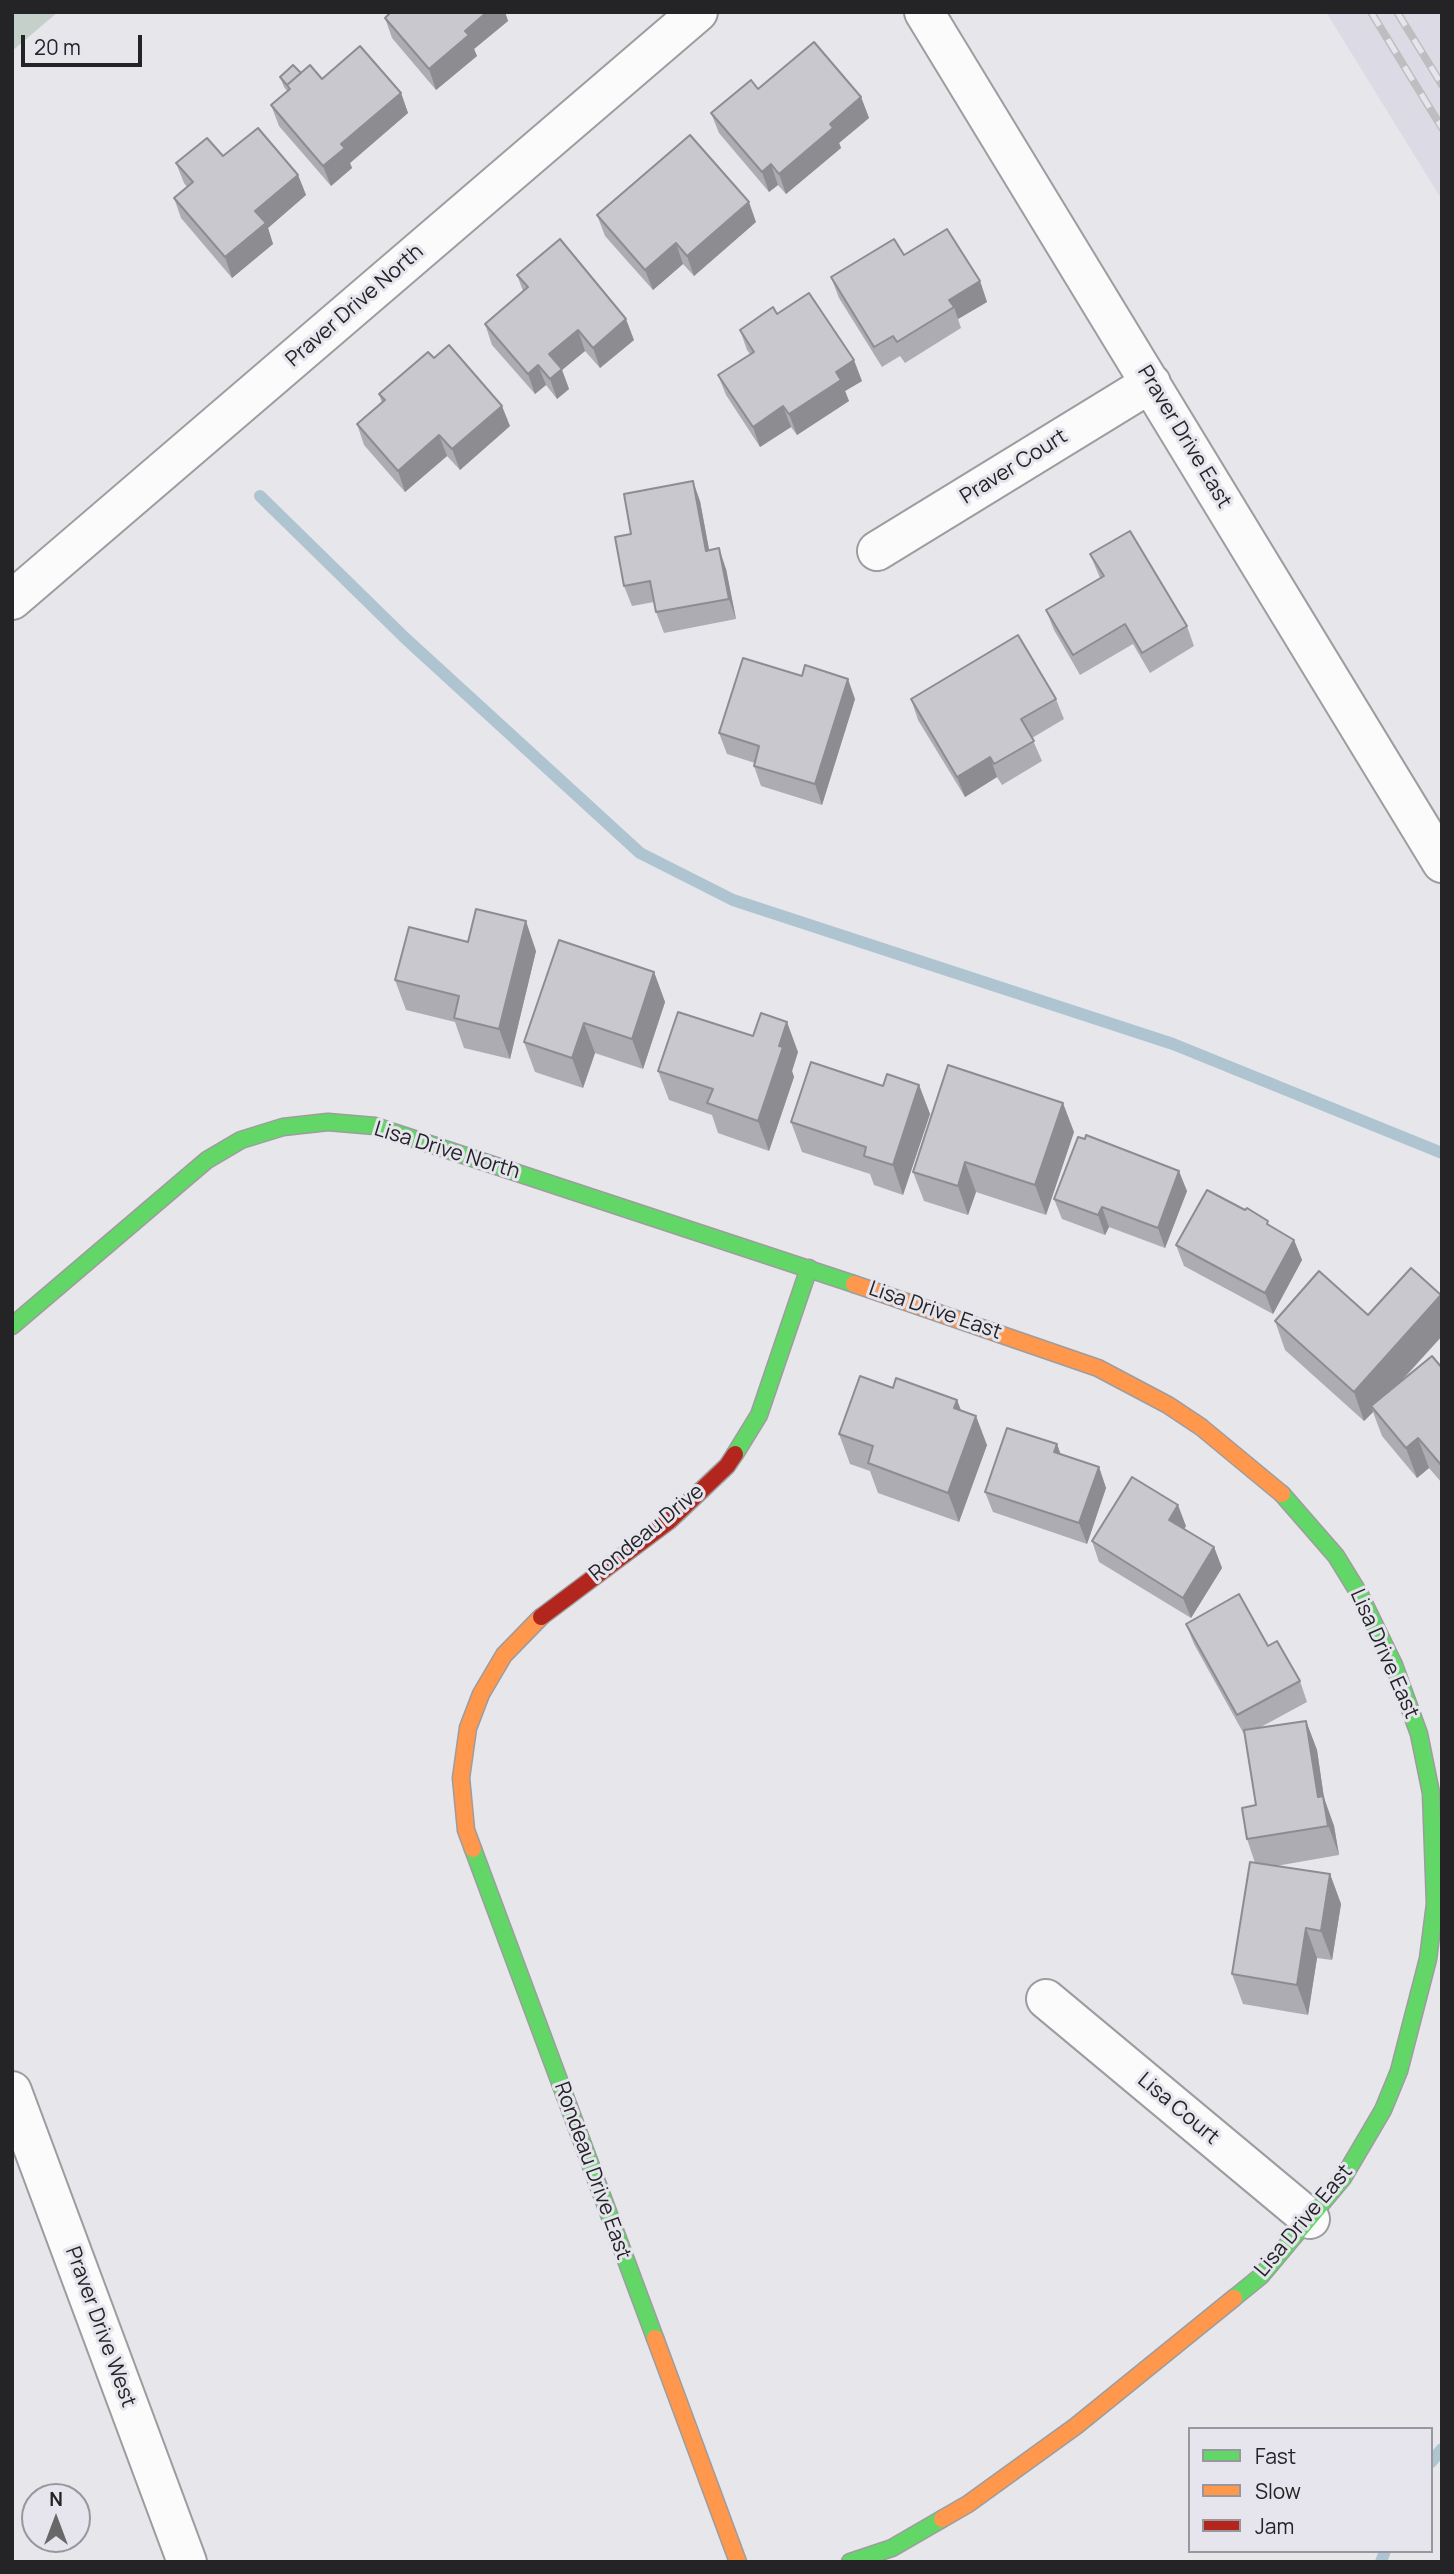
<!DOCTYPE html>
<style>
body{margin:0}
#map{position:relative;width:1454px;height:2574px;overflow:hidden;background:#e7e6ea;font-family:Manrope,sans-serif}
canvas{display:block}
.frame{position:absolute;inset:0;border:14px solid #242427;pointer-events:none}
.legend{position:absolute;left:1188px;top:2427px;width:245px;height:126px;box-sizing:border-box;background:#e6e4ec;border:2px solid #98979d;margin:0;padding:9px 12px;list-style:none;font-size:21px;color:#242427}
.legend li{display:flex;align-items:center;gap:14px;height:35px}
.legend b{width:35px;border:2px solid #98979d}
.north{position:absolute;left:21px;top:2483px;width:70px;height:70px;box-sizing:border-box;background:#e6e4ec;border:2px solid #98979d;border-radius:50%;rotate:0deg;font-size:19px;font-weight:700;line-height:28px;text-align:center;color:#242427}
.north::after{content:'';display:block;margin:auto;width:24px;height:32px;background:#68686b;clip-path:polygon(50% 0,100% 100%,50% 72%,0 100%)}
.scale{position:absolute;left:21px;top:35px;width:121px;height:32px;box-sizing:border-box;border:4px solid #242427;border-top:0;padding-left:9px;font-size:21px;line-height:24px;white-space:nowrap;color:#242427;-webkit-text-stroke:5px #e6e4ec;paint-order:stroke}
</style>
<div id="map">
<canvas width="1454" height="2574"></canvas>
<div class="frame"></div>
<ul class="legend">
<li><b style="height:9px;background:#63d668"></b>Fast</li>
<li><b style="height:9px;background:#ff974d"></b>Slow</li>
<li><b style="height:9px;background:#b3261e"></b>Jam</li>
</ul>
<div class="north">N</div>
<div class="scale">20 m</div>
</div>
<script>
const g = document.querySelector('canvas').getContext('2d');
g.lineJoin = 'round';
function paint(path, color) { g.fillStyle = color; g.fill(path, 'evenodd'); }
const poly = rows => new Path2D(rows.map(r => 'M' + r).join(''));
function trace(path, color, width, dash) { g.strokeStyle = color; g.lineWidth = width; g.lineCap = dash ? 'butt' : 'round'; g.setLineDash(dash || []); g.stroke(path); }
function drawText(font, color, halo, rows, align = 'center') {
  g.font = font + ' Manrope,sans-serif'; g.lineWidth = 6; g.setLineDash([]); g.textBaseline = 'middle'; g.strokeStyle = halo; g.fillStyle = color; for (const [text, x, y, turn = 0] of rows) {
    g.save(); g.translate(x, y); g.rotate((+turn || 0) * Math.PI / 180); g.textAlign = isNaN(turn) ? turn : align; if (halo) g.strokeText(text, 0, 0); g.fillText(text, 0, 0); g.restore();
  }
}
const built = poly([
 [1326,12,1442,12,1442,200]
]);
const green = poly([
 [12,12,58,12,12,51]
]);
const stream = poly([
 [260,496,405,638,640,853,733,900,1173,1044,1442,1153],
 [1431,2462,1442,2449],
 [1381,2562,1385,2551]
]);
const street = poly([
 [924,12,1442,863],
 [877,551,1151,383],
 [12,600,698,12],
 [1046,1999,1310,2219],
 [12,2091,187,2562]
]);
const fast = poly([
 [12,1326,207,1160,241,1140,283,1127,328,1122,375,1126,854,1284],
 [735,1454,759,1415,809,1268],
 [473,1849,655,2338],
 [1234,2298,1261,2276,1343,2178,1383,2110,1399,2071,1428,1959,1435,1904,1431,1793,1419,1734,1394,1665,1360,1595,1336,1556,1282,1494],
 [850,2562,892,2548,942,2519]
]);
const slow = poly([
 [854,1284,1098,1368,1168,1405,1201,1427,1282,1494],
 [473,1849,466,1830,461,1778,468,1728,481,1694,504,1655,541,1617],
 [655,2338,738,2562],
 [942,2519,968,2504,1076,2426,1234,2298]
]);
const jam = poly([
 [541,1617,669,1521,727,1466,735,1454]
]);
const rail = poly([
 [1371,12,1442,128],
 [1397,12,1442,85]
]);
const wall = poly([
 [391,12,505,12,508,21,474,49,477,56,436,90,392,38,385,18],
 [301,73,322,79,401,93,408,113,350,163,352,168,331,186,279,126,271,105,287,91,284,87,280,77],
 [758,89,861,97,869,118,839,143,841,148,786,194,778,185,769,192,719,133,711,113],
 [223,156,298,175,306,195,268,228,273,244,232,278,181,218,174,198,187,187,184,183,176,163],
 [597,215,756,222,694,276,683,264,653,290,605,236],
 [904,255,980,281,987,302,958,319,961,328,905,363,900,356,882,367,839,298,831,277],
 [517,275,634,340,600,368,585,351,562,370,569,389,557,399,546,385,535,394,492,345,485,324,523,291],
 [777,314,862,381,845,391,849,401,797,435,791,427,760,447,726,395,718,375,750,354,747,350,740,330],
 [434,358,510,426,460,470,447,456,405,492,364,445,357,424,382,403,379,394],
 [700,501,709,550,726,569,736,619,664,633,656,612,654,602,632,606,624,586,631,534],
 [1090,554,1187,626,1194,646,1150,673,1133,644,1080,675,1054,630,1046,610,1100,578],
 [855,699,822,805,761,786,754,766,755,763,727,754,719,733],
 [911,699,1056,699,1064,719,1032,738,1042,761,1002,785,997,777,965,797,918,720],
 [536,951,510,1059,464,1048,455,1022,406,1010,395,980],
 [654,972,665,1002,643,1069,595,1053,583,1088,535,1072,524,1042],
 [798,1052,792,1071,794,1077,769,1151,718,1133,712,1115,669,1100,658,1071],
 [919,1085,930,1114,903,1195,874,1185,870,1174,802,1152,791,1122,883,1086],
 [1074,1132,1046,1215,976,1192,968,1215,924,1201,913,1172],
 [1187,1191,1165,1248,1109,1227,1105,1235,1062,1219,1054,1199],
 [1269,1226,1294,1240,1302,1260,1273,1314,1184,1266,1176,1245],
 [1441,1295,1442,1298,1442,1336,1399,1384,1442,1368,1442,1483,1429,1468,1417,1478,1382,1436,1373,1412,1364,1421,1285,1350,1275,1321,1368,1315],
 [893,1388,957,1400,961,1410,987,1445,959,1522,878,1493,870,1471,850,1464,839,1434],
 [1057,1444,1061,1455,1099,1467,1106,1488,1087,1544,993,1512,985,1492],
 [1186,1526,1184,1529,1214,1547,1222,1568,1191,1618,1099,1562,1092,1541],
 [1186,1624,1268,1646,1300,1681,1307,1702,1259,1728,1306,1721,1317,1750,1324,1798,1334,1826,1339,1855,1276,1866,1330,1874,1341,1904,1332,1960,1317,1958,1308,2015,1243,2004,1232,1974,1255,1863,1247,1839,1256,1805,1245,1736,1194,1644]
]);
const shadedWall = poly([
 [487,12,505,12,508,21,474,49,477,56,436,90,429,69,465,31],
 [401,93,408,113,350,163,352,168,331,186,323,166,341,144],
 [861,97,869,118,839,143,841,148,786,194,779,174,830,124],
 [771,164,778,185,769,192,762,172],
 [298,175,306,195,268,228,273,244,232,278,225,257,255,211],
 [749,202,756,222,694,276,687,256],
 [676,243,683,264,653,290,645,270],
 [980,281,987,302,958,319,954,307,949,300],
 [626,319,634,340,600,368,593,348],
 [578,330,585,351,562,370,569,389,557,399,550,379,549,354],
 [854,360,862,381,845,391,849,401,797,435,789,414,836,372],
 [538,365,546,385,535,394,528,374],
 [502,406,510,426,460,470,452,449],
 [783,406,791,427,760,447,753,427],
 [439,435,447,456,405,492,398,471],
 [693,481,700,501,713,571,706,551],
 [719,548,726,569,736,619,729,599],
 [848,679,855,699,822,805,815,784],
 [990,757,997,777,965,797,957,777],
 [526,921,536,951,510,1059,499,1029],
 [654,972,665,1002,643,1069,632,1039],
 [787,1022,798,1052,792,1071,794,1077,769,1151,758,1121,779,1046],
 [584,1023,595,1053,583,1088,572,1058],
 [919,1085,930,1114,903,1195,893,1165],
 [1063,1103,1074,1132,1046,1215,1035,1185],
 [965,1162,976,1192,968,1215,958,1186],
 [1179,1171,1187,1191,1165,1248,1158,1228],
 [1102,1207,1109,1227,1105,1235,1098,1215],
 [1294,1240,1302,1260,1273,1314,1265,1293],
 [1441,1295,1442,1298,1442,1336,1374,1410,1371,1406,1373,1412,1364,1421,1354,1392],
 [957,1400,968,1430,954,1408],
 [976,1416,987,1445,959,1522,948,1493],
 [1418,1438,1429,1468,1417,1478,1406,1448],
 [1057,1444,1064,1465,1054,1452],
 [1099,1467,1106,1488,1087,1544,1079,1523],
 [1178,1505,1186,1526,1177,1540,1169,1520],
 [1214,1547,1222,1568,1191,1618,1183,1598],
 [1306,1721,1317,1750,1324,1798,1334,1826,1339,1855,1318,1797],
 [1330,1874,1341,1904,1332,1960,1321,1931],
 [1306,1928,1317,1958,1308,2015,1297,1985]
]);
const building = poly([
 [391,12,487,12,465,31,469,35,429,69,385,18,391,12],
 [814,42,861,97,830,124,833,128,779,174,771,164,762,172,711,113,751,80,758,89,814,42],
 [360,46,401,93,341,144,345,148,323,166,271,105,290,89,287,85,310,65,322,79,360,46],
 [293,65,301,73,287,85,280,77,293,65],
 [258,128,298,175,255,211,266,223,225,257,174,198,193,182,176,163,207,138,223,156,258,128],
 [690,135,749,202,687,256,676,243,645,270,597,215,690,135],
 [947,229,980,281,949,300,954,307,897,342,893,336,874,347,831,277,894,239,904,255,947,229],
 [560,239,626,319,593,348,578,330,549,354,562,369,550,379,538,365,528,374,485,324,528,287,517,275,560,239],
 [809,293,854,360,836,372,841,380,789,414,783,406,753,427,718,375,754,352,740,330,773,307,777,314,809,293],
 [449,345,502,406,452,449,439,435,398,471,357,424,385,400,379,394,428,352,434,358,449,345],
 [693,481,706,551,719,548,729,599,656,612,650,581,624,586,615,537,631,534,624,494,693,481],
 [1130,531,1187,626,1142,653,1125,624,1073,655,1046,610,1104,576,1090,554,1130,531],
 [1018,635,1056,699,1021,719,1034,741,994,764,990,757,957,777,911,699,1018,635],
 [743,658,802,676,805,665,848,679,815,784,754,766,759,746,719,733,743,658],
 [476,909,526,921,499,1029,454,1018,459,996,395,980,409,927,468,942,476,909],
 [559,940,654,972,632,1039,584,1023,572,1058,524,1042,559,940],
 [678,1012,753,1036,761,1013,787,1022,779,1046,783,1047,758,1121,707,1103,713,1089,658,1071,678,1012],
 [811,1062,883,1086,887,1074,919,1085,893,1165,864,1156,866,1147,791,1122,811,1062],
 [948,1065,1063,1103,1035,1185,965,1162,958,1186,913,1172,948,1065],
 [1086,1135,1179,1171,1158,1228,1102,1207,1098,1215,1054,1199,1078,1137,1085,1139,1086,1135],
 [1207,1190,1245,1210,1247,1208,1268,1221,1267,1224,1294,1240,1265,1293,1176,1245,1207,1190],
 [1411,1268,1441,1295,1354,1392,1275,1321,1319,1271,1368,1315,1411,1268],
 [1432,1356,1442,1368,1442,1466,1418,1438,1406,1448,1371,1406,1432,1356],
 [860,1376,893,1388,896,1378,957,1400,954,1408,976,1416,948,1493,868,1463,873,1446,839,1434,860,1376],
 [1007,1428,1057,1444,1054,1452,1099,1467,1079,1523,985,1492,1007,1428],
 [1132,1477,1178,1505,1169,1520,1214,1547,1183,1598,1092,1541,1132,1477],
 [1239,1594,1268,1646,1277,1641,1300,1681,1237,1715,1186,1624,1239,1594],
 [1306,1721,1318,1797,1323,1796,1328,1826,1247,1839,1242,1808,1256,1805,1244,1730,1306,1721],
 [1250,1862,1330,1874,1321,1931,1306,1928,1297,1985,1232,1974,1250,1862]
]);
const streetNames = [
 ["Praver Drive North",355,306,-41],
 ["Praver Drive East",1184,437,59],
 ["Praver Court",1014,467,-32],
 ["Lisa Drive North",447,1151,17],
 ["Lisa Drive East",935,1311,19],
 ["Rondeau Drive",647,1533,-39],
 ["Lisa Drive East",1384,1654,66],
 ["Lisa Court",1178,2109,40],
 ["Rondeau Drive East",592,2171,70],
 ["Lisa Drive East",1304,2221,-50],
 ["Praver Drive West",100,2327,70]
];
paint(built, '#dcdae4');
paint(green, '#c5d0ca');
trace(stream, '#aec4d1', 12);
trace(street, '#9d9c9f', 42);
trace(fast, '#9d9c9f', 19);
trace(slow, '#9d9c9f', 19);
trace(jam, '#9d9c9f', 19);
trace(street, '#fbfbfc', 38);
trace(fast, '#63d668', 16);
trace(slow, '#ff974d', 16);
trace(jam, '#b3261e', 16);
trace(rail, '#bebec0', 8);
trace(rail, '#e6e4ec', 5, [16]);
paint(wall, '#adacb2');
paint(shadedWall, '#8d8c91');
paint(building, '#c9c8cf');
trace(building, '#8d8c91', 2);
drawText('21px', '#242427', '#e6e4ec', streetNames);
</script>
